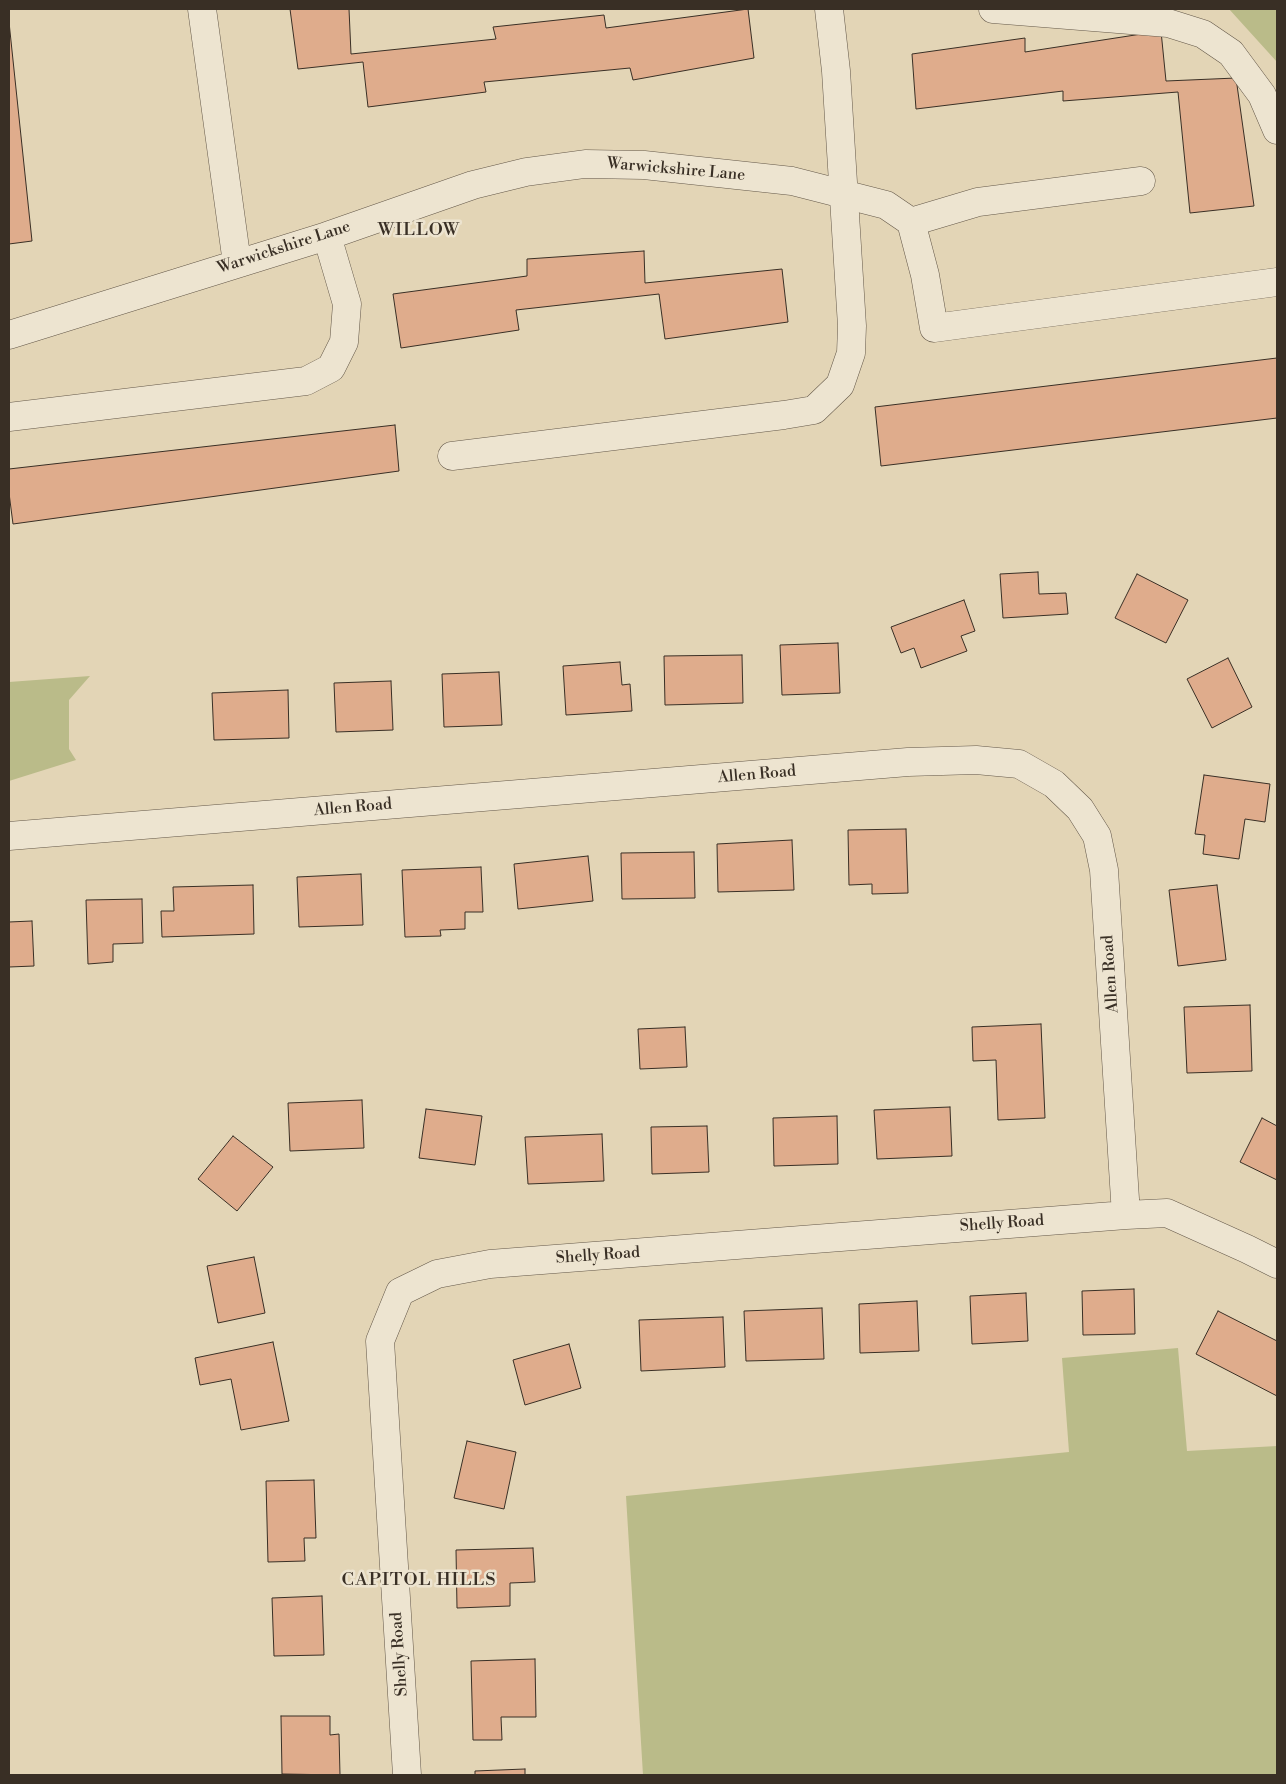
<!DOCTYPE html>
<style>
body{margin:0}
#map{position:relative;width:1286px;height:1784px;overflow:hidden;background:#e3d5b6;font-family:"Libre Bodoni",serif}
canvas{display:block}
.frame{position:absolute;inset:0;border:10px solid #392f25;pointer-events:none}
</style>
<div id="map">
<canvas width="1286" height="1784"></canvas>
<div class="frame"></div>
</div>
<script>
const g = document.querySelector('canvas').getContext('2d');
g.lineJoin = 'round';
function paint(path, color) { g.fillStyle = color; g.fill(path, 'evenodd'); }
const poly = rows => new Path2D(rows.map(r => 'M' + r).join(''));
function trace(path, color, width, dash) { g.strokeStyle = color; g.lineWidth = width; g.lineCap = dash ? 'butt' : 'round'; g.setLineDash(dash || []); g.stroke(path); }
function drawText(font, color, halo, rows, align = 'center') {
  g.font = font + ' "Libre Bodoni",serif'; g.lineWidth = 5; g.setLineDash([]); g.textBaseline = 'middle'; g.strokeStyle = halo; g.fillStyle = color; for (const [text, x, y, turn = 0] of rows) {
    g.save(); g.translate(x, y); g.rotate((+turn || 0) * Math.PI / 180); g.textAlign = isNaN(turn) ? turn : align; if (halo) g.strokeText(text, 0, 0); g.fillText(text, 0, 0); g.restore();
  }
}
const green = poly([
 [1229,9,1277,9,1277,62],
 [90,676,69,700,69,749,76,760,9,781,9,682],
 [1178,1348,1187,1451,1277,1446,1277,1775,643,1775,626,1496,1069,1452,1062,1358]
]);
const building = poly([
 [290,9,349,9,351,54,496,39,493,27,604,15,606,28,748,9,754,58,633,80,630,68,484,82,486,92,368,107,363,62,298,69,290,9],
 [9,22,32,241,9,244,9,22],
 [1161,31,1166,81,1236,78,1254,206,1190,213,1178,92,1063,101,1063,91,916,109,912,54,1025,38,1025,52,1161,31],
 [644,251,645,283,782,269,788,322,665,339,659,294,516,310,519,330,401,348,393,294,527,276,527,259,644,251],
 [1277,358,1277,418,881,466,875,407,1277,358],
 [395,425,399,471,13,524,9,493,9,469,395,425],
 [1038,572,1039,594,1066,593,1068,614,1003,618,1000,574,1038,572],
 [1137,574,1188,600,1166,643,1115,618,1137,574],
 [964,600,975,631,961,636,967,651,921,668,914,648,901,653,891,627,964,600],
 [838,643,840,693,782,695,780,645,838,643],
 [742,655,743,703,665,705,664,656,742,655],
 [1228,658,1252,707,1212,728,1187,679,1228,658],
 [620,662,622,685,630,684,632,711,566,715,563,666,620,662],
 [499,672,502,725,444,727,442,674,499,672],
 [391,681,393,730,336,732,334,683,391,681],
 [288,690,289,738,214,740,212,693,288,690],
 [1204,775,1270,784,1265,822,1245,819,1239,859,1203,854,1205,835,1195,834,1204,775],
 [906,829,908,893,872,894,872,884,849,885,848,830,906,829],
 [792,840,794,890,718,892,717,844,792,840],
 [694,852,695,898,622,899,621,853,694,852],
 [588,856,593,901,518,909,514,864,588,856],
 [481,867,483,912,465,912,465,929,440,930,441,936,405,937,402,870,481,867],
 [361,874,363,925,299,927,297,877,361,874],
 [253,885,254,934,162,937,161,911,174,911,173,887,253,885],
 [1217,885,1226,960,1178,966,1169,890,1217,885],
 [142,899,143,943,113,944,113,962,88,964,86,900,142,899],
 [32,921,34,966,9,967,9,922,32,921],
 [1250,1005,1252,1071,1187,1073,1184,1007,1250,1005],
 [1041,1024,1045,1118,998,1120,996,1060,973,1061,972,1027,1041,1024],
 [685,1027,687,1067,640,1069,638,1029,685,1027],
 [362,1100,364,1148,290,1151,288,1103,362,1100],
 [950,1107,952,1156,877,1159,874,1110,950,1107],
 [426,1109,482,1116,475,1165,419,1158,426,1109],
 [837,1116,838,1164,774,1166,773,1118,837,1116],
 [1262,1118,1277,1126,1277,1180,1240,1162,1262,1118],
 [707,1126,709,1172,652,1174,651,1127,707,1126],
 [602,1134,604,1181,528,1184,525,1137,602,1134],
 [233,1136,273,1167,237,1211,198,1179,233,1136],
 [254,1257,265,1313,218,1323,207,1266,254,1257],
 [1134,1289,1135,1334,1083,1335,1082,1291,1134,1289],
 [1026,1293,1028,1341,972,1344,970,1296,1026,1293],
 [917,1301,919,1351,860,1353,859,1304,917,1301],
 [822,1308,824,1359,746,1361,744,1311,822,1308],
 [1218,1311,1277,1341,1277,1396,1196,1354,1218,1311],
 [723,1317,725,1367,641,1371,639,1320,723,1317],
 [273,1342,289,1421,241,1430,231,1379,200,1385,195,1358,273,1342],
 [569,1344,581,1388,525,1405,513,1360,569,1344],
 [467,1441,516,1452,504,1509,454,1498,467,1441],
 [314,1480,316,1538,304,1538,305,1561,268,1562,266,1481,314,1480],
 [533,1548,535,1582,510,1583,510,1606,457,1608,456,1550,533,1548],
 [322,1596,324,1655,274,1656,272,1598,322,1596],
 [535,1659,536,1717,501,1717,502,1740,473,1740,471,1661,535,1659],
 [281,1716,330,1716,330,1735,339,1734,340,1775,282,1774,281,1716],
 [525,1769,525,1775,475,1775,475,1771,525,1769]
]);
const minor = poly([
 [202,9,237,263],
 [993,9,1168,23,1203,34,1231,53,1262,95,1277,130],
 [911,222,925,275,934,328,1277,282],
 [911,222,978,202,1141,181],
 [9,335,327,236,473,185,526,172,585,164,644,165,792,181,886,205,911,222],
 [9,417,306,381,331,368,344,342,347,304,327,236],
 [452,456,784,415,814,410,840,385,851,353,852,326,836,71,829,9],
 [9,836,908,762,976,760,1019,764,1054,784,1080,809,1097,836,1104,870,1126,1215],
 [407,1775,380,1341,400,1292,437,1274,490,1264,1126,1215,1167,1213,1247,1249,1277,1264]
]);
const streetNames = [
 ["Warwickshire Lane",676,170,5],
 ["Warwickshire Lane",284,248,-18],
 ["Allen Road",757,775,-5],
 ["Allen Road",353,808,-5],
 ["Allen Road",1111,974,-94],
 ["Shelly Road",1002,1224,-4],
 ["Shelly Road",598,1256,-4],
 ["Shelly Road",400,1654,-94]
];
const neighbourhoodNames = [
 ["WILLOW",419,231],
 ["CAPITOL HILLS",419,1581]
];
paint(green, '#babb89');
paint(building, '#dfac8c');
trace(building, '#392f25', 1);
trace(minor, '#645849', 29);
trace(minor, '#ede4d0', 28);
drawText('16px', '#392f25', '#ede4d0', streetNames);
g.letterSpacing = '1px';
drawText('18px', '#392f25', '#ede4d0', neighbourhoodNames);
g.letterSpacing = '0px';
</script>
